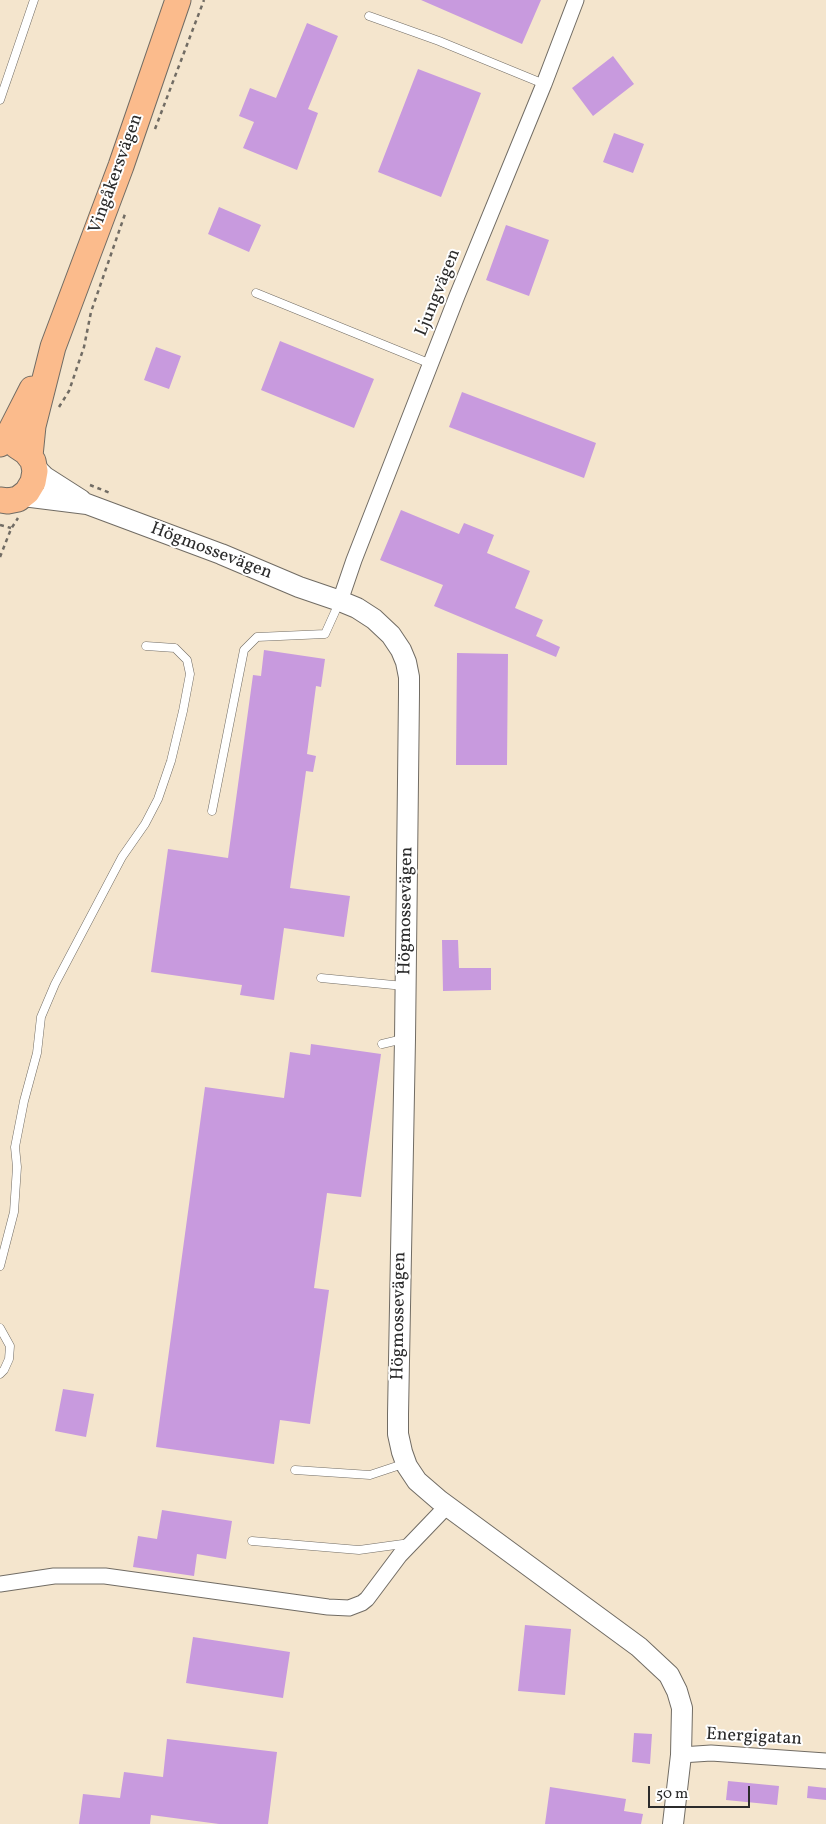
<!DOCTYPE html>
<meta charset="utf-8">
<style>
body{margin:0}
#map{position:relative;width:826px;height:1824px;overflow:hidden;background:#f4e5cd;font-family:Vollkorn,serif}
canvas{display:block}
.scale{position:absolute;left:648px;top:1786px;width:102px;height:22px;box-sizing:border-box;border:2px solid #2b2b2b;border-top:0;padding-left:6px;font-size:15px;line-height:18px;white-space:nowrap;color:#2b2b2b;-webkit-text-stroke:4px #fff;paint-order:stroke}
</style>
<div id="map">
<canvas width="826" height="1824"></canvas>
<div class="scale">50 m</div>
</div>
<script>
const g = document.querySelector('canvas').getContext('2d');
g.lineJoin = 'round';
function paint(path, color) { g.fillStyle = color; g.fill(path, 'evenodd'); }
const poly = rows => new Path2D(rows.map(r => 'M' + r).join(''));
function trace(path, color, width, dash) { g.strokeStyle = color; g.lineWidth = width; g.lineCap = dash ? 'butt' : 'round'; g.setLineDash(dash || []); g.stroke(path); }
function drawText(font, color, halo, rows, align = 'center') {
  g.font = font + ' Vollkorn,serif'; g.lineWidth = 4; g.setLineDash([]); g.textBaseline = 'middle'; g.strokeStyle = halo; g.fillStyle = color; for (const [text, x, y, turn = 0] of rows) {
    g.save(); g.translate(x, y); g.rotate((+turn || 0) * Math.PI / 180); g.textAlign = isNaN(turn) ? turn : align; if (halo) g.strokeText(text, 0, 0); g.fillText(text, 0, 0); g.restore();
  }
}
const building = poly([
 [421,0,541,0,522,44],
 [307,23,338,36,308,109,318,113,297,170,243,148,254,122,239,116,250,88,276,98],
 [613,56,634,84,593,116,572,88],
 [418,69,481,93,441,197,378,172],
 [614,133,644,144,633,173,603,162],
 [219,207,261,225,249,252,208,234],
 [506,225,549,240,529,296,486,280],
 [280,341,374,379,354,428,261,390],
 [156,347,181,356,169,389,144,380],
 [462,392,596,443,584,478,449,427],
 [401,510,459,534,464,523,494,535,487,553,530,571,515,608,543,620,536,636,560,647,556,657,434,606,443,585,380,560],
 [264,650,325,659,321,687,316,686,307,754,316,756,313,772,306,771,290,888,350,896,344,937,284,928,274,1000,240,995,242,985,151,972,168,849,228,858,253,675,261,676],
 [457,653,508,654,507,765,456,765],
 [442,940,458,940,459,968,491,968,491,990,443,991],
 [311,1044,381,1054,361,1197,327,1193,314,1288,329,1290,310,1424,280,1420,274,1464,156,1447,205,1087,284,1098,290,1052,310,1055],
 [63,1389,94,1394,86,1437,55,1431],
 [162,1510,232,1521,226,1559,197,1554,194,1576,133,1567,138,1536,157,1539],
 [525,1625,571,1629,565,1695,518,1691],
 [193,1637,290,1652,283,1698,186,1683],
 [634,1733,652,1734,650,1764,632,1762],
 [167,1739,277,1752,268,1824,219,1824,151,1815,150,1824,79,1824,83,1794,120,1798,124,1772,163,1777],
 [728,1781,779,1786,777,1805,726,1800],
 [808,1786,826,1788,826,1800,807,1798],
 [550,1787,626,1799,624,1811,643,1814,641,1824,545,1824]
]);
const path = poly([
 [155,129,204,0],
 [59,407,69,391,84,347,91,312,125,214],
 [90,485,110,493],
 [0,525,11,528],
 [0,557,11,529,18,518]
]);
const service = poly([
 [369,16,439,41,544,84],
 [0,100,34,0],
 [256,293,431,364],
 [212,811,244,650,257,637,325,634,339,603],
 [321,978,404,986],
 [382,1044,403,1039],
 [0,1266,14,1212,17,1167,15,1147,24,1101,37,1053,41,1017,55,984,122,857,145,824,158,799,171,761,183,711,190,674,187,660,175,648,146,646],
 [0,1328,10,1346,9,1359,4,1370,0,1374],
 [295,1470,370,1475,406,1463],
 [252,1541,359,1550,410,1543]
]);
const minor = poly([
 [340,601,354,560,457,296,544,84,576,0],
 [0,1584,54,1576,105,1576,328,1607,349,1608,362,1603,367,1599,400,1555,447,1506],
 [681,1755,711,1753,826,1761]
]);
const tertiary = poly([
 [34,466,45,477,81,500],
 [23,496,87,504,221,554,299,587,340,601,357,608,374,619,391,635,401,650,406,662,409,677,409,694,405,1039,398,1414,398,1434,402,1452,407,1466,417,1481,439,1500,639,1647,669,1675,677,1691,682,1708,681,1755,673,1824]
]);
const primary = poly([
 [0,444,10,432,32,389],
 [30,456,33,426,53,347,121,166,178,0],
 [0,500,8,501,18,499,27,492,33,482,35,471,33,461,26,452,17,446]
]);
const streetNames = [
 ["Vingåkersvägen",117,174,-70],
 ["Ljungvägen",439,293,-68],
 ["Högmossevägen",211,552,21],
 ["Högmossevägen",407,911,-89],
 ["Högmossevägen",400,1316,-89],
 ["Energigatan",754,1738,3]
];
paint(building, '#c89ade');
trace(service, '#716c64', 9);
trace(minor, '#716c64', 17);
trace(tertiary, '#716c64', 22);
trace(primary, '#716c64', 27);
trace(path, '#716c64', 2.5, [4, 4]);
trace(service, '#fff', 8);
trace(minor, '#fff', 15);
trace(tertiary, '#fff', 20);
trace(primary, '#fbbb8c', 25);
drawText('18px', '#2b2b2b', '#fff', streetNames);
</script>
